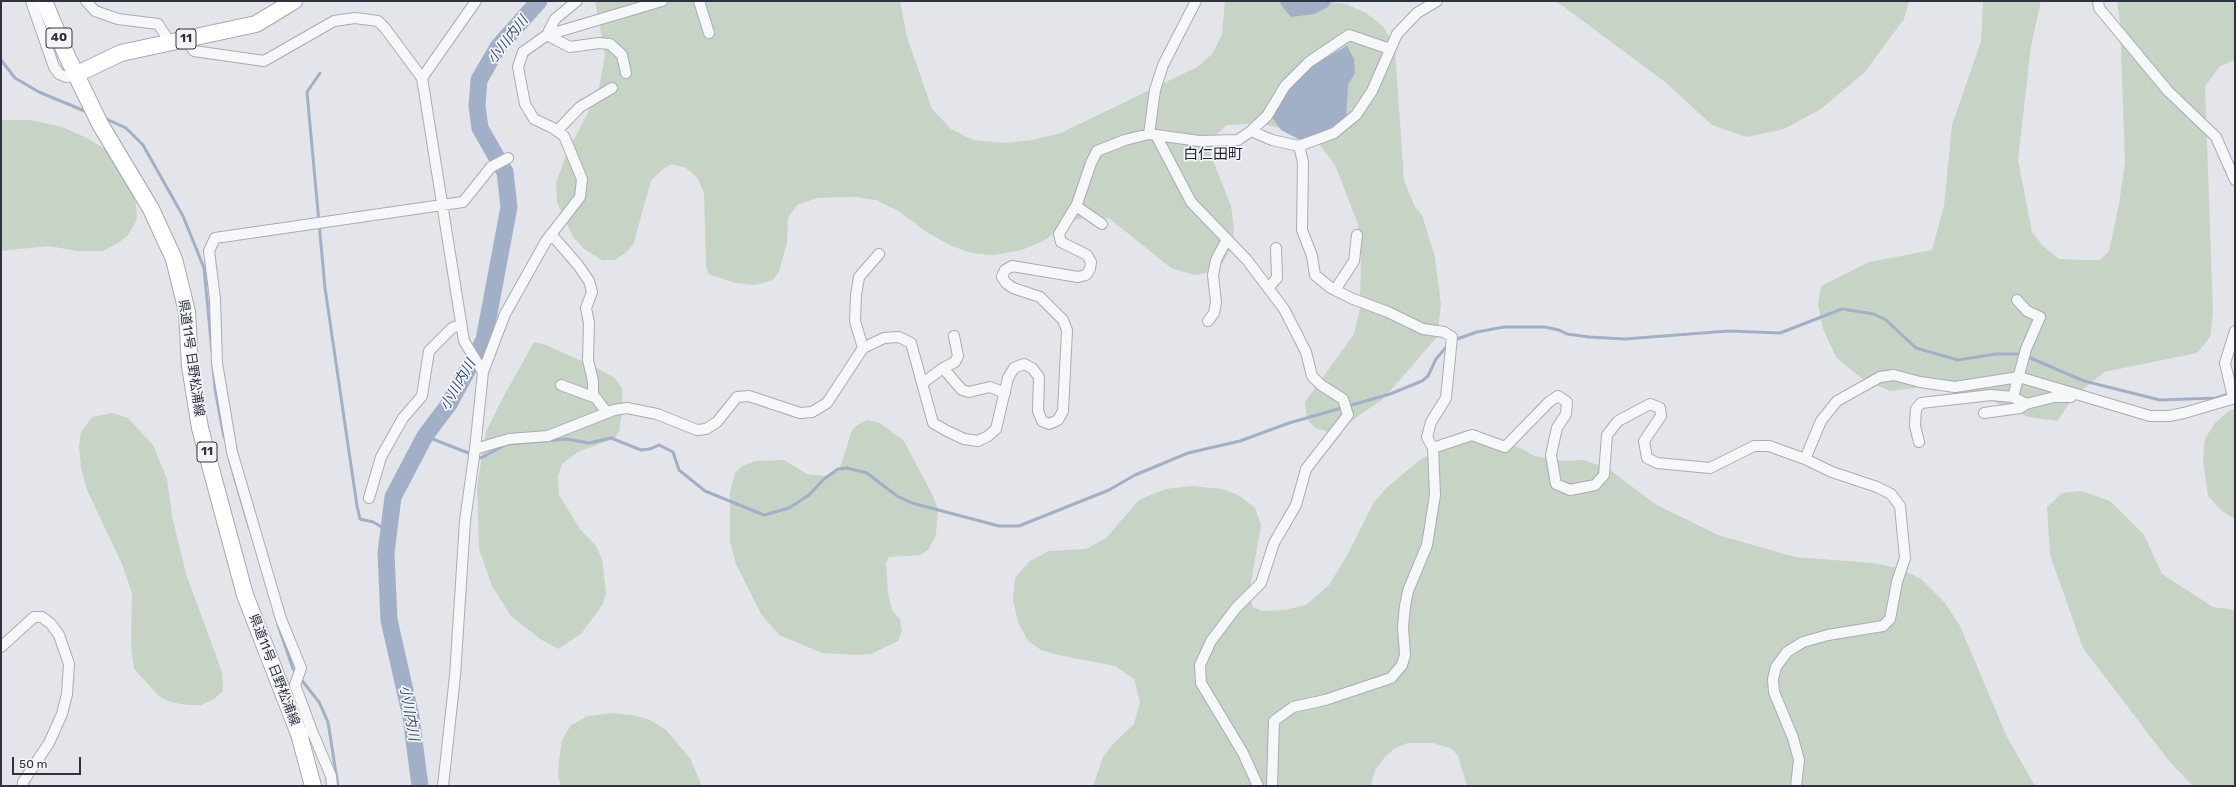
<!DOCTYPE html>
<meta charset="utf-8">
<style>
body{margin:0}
#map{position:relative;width:2236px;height:787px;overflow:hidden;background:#e4e5ea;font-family:Rubik,sans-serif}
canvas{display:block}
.frame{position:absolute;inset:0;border:2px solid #2d3241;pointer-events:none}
.scale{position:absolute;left:12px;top:757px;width:69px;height:18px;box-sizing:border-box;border:2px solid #2d3241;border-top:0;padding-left:5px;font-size:12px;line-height:14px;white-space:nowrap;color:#2d3241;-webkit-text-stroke:3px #f3f4f8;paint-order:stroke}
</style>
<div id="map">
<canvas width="2236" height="787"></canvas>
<div class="frame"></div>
<div class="scale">50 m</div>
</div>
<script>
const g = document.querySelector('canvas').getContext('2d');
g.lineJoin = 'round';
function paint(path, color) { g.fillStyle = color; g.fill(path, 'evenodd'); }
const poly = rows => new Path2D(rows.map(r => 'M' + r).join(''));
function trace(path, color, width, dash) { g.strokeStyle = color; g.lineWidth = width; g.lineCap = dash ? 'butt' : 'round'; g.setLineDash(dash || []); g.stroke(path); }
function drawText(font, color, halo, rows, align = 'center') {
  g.font = font + ' Rubik,"Noto Sans JP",sans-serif'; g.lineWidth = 3.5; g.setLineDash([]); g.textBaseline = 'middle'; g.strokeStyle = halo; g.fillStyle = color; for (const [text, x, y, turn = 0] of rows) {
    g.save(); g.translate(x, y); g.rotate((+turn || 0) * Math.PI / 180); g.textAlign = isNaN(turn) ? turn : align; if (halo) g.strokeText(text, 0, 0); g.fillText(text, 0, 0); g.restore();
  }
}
const green = poly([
 [595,1,900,1,907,37,932,109,951,129,973,140,1004,143,1032,140,1061,133,1197,67,1212,54,1222,35,1225,1,1319,1,1346,4,1366,13,1384,27,1395,49,1404,180,1415,207,1422,215,1435,257,1441,304,1437,337,1383,399,1351,421,1329,432,1315,428,1307,419,1305,402,1354,334,1360,308,1361,255,1358,224,1335,165,1320,145,1287,130,1260,123,1227,125,1215,136,1210,153,1231,206,1234,228,1233,244,1222,264,1212,272,1195,275,1171,268,1110,219,1091,215,1070,222,1045,240,1022,250,993,255,971,253,952,246,928,233,900,212,876,200,854,197,817,198,797,205,788,218,787,243,779,271,773,280,755,285,736,283,708,274,706,265,704,193,697,177,686,168,672,164,664,168,651,181,633,245,624,254,615,260,602,260,584,249,573,237,557,202,556,183,566,155,598,93,605,55],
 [1556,1,1909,1,1904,19,1864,73,1821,109,1784,129,1747,137,1712,125,1665,82],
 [1983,1,2041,1,2031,46,2018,160,2032,232,2043,246,2059,259,2086,260,2100,260,2109,251,2119,204,2125,162,2120,23,2117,1,2235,1,2235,60,2220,66,2205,86,2213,313,2210,337,2197,353,2104,372,2074,397,2057,421,2028,417,1984,397,1925,387,1890,391,1861,378,1836,357,1823,329,1818,305,1821,286,1869,262,1932,250,1944,206,1952,125,1981,41],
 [1,120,31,120,62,127,87,138,111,153,135,194,137,219,129,234,121,241,103,251,77,251,49,246,1,251],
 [534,342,546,345,597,368,615,378,622,389,623,408,619,431,615,438,578,452,562,464,558,476,559,495,580,529,596,546,602,559,606,592,603,604,581,634,558,649,540,639,511,616,492,586,479,549,477,486,486,432,500,403],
 [2235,409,2235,519,2222,511,2208,496,2203,459,2205,439,2214,424,2230,410],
 [112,413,128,418,153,445,167,479,172,516,186,574,222,672,223,691,214,699,201,705,188,705,170,702,159,696,134,669,131,646,132,593,122,564,87,490,81,467,79,447,81,432,92,417],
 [868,420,880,423,904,441,933,496,938,510,936,535,928,550,920,555,889,557,886,563,888,593,892,610,900,619,902,631,898,641,871,654,856,655,822,653,779,635,761,614,736,564,730,542,730,493,735,473,742,466,755,461,784,460,807,474,826,476,839,471,852,430,859,424],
 [1469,440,1489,440,1516,446,1535,456,1564,461,1584,460,1610,470,1655,504,1718,535,1795,557,1872,563,1899,568,1921,579,1945,603,1960,626,2007,737,2035,786,1467,786,1458,756,1451,748,1432,743,1408,743,1395,748,1385,757,1375,770,1371,786,1093,786,1103,757,1113,744,1134,724,1140,702,1134,679,1115,666,1058,655,1041,650,1028,641,1018,622,1013,600,1015,578,1030,561,1049,551,1086,549,1106,538,1139,500,1165,489,1192,486,1223,489,1240,496,1255,508,1261,525,1249,594,1253,607,1262,611,1285,610,1306,605,1329,585,1348,554,1373,504,1386,488,1422,458],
 [2081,491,2110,501,2144,535,2162,574,2213,607,2235,610,2235,786,2193,786,2169,761,2083,648,2050,555,2047,507,2062,493],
 [613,713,633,715,650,720,666,730,690,758,702,786,561,786,558,776,559,760,562,740,571,725,588,716]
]);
const water = poly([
 [1280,1,1332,1,1328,7,1314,14,1291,17,1281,5],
 [1347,46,1354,59,1355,73,1348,85,1346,120,1320,138,1298,139,1281,130,1271,116,1280,100,1305,69]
]);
const stream = poly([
 [1,60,15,78,39,92,87,112],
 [320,73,307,92,325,288,357,506,360,519,373,522,389,531],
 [104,118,126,128,143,145,183,216,204,268,212,352],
 [1454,340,1477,332,1504,327,1545,327,1559,330,1567,334,1589,337,1625,339,1728,331,1780,333,1842,309,1874,314,1886,320,1916,348,1958,360,1996,354,2021,354,2084,381,2160,400,2216,398,2229,394],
 [213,367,215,389,224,437],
 [425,436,481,458,507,444,567,439,589,443,611,438,641,450,650,449,659,445,673,452,679,470,705,491,764,515,789,508,809,495,824,479,838,469,847,468,867,473,897,496,912,503,999,526,1019,526,1109,490,1135,475,1188,453,1240,441,1289,423,1390,394,1422,381,1428,376,1436,359,1448,345],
 [229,458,249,527],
 [278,625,293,669,297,673],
 [300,678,319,702,328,722,338,786]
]);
const river = poly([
 [420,786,411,717,389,620,386,553,393,497,425,436,449,404,484,340,509,207,505,172,480,128,477,106,479,80,498,47,539,1]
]);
const street = poly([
 [31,1,54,67,59,74,66,77,75,75],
 [86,1,95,11,118,19,158,24,170,42],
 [577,1,555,19,547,35,570,47,599,43,610,44,622,55,626,73],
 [699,1,709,33],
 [2098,1,2099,8,2168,91,2216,137,2235,180],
 [185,39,194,51,264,61,334,21,355,18,378,21,385,28,422,78,464,341,483,372],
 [422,78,476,1],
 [557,131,580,107,612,88],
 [1251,131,1272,140,1299,146,1303,162,1302,230,1312,256,1315,275,1331,288,1353,299,1388,312,1423,329,1444,332,1452,337,1446,398,1431,422,1427,437,1433,448,1435,495,1427,545,1408,591,1405,606,1403,627,1405,655,1402,665,1391,678,1325,700,1293,707,1274,721,1272,786],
 [1149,134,1155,90,1163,65,1196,1],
 [1157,137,1191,202,1247,260,1284,309,1306,352,1312,376,1321,385,1343,399,1348,415,1306,469,1296,505,1274,543,1261,583,1236,608,1211,641,1200,665,1201,683,1243,753,1258,786],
 [1299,146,1334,133,1356,115,1372,91,1397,34,1417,13,1437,1],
 [1076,206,1102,224],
 [551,234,578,265,589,281,592,292,586,308,589,323,588,360,593,381,593,397],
 [1268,288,1277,278,1276,248],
 [1335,290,1354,261,1357,235],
 [2017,300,2027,311,2040,317,2026,349,2013,397,2026,404],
 [1208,321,1214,313,1216,302,1213,275,1216,260,1227,239],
 [863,348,855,321,856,295,859,277,879,254],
 [943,368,955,362,958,356,954,336],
 [923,383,943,368,962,390,969,392,990,387,1005,393],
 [561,385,596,398,607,413],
 [2233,397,2225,363,2235,331],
 [1984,413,2020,408,2026,404,2054,397,2071,397],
 [1919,442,1915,426,1916,409,1921,403,1991,395,2013,397],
 [1433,448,1472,435,1505,447,1549,402,1558,396,1567,402,1566,414,1557,428,1551,455,1556,484,1570,490,1595,485,1604,475,1607,435,1618,421,1650,404,1660,408,1661,416,1644,441,1647,458,1657,463,1710,468,1754,446,1769,446,1805,459,1832,472,1877,487,1891,494,1900,506,1905,558,1897,582,1890,619,1883,626,1828,635,1803,642,1787,652,1776,667,1773,679,1774,692,1793,738,1799,760,1796,786],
 [475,449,509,439,548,436,614,410,627,408,657,414,697,430,706,429,717,422,737,397,749,396,800,413,812,412,827,403,863,348,884,338,899,337,911,343,933,423,947,431,964,439,978,441,988,436,996,429,1008,378,1014,368,1024,364,1032,368,1039,377,1038,411,1042,421,1049,424,1058,420,1063,411,1067,330,1063,320,1040,297,1013,288,1006,283,1002,277,1005,270,1012,266,1078,277,1086,275,1090,269,1091,262,1087,255,1061,242,1059,234,1077,204,1091,163,1097,151,1125,140,1149,134,1199,141,1238,140,1251,131,1267,116,1285,86,1309,62,1349,35,1390,49],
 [1805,459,1821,421,1837,401,1880,377,1894,375,1920,382,1955,387,2019,377,2150,416,2169,416,2184,413,2235,398],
 [369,498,381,457,403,418,422,396,429,351,452,328,461,325],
 [1,647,34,617,42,617,51,624,59,635,69,664,67,694,62,714,49,743,23,782,23,786],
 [312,731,331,776,332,786],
 [299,734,312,731,295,685,301,668,281,619,232,452,217,363,215,299,209,251,215,238,463,202,491,167,508,158],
 [443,786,455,676,465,521,475,449,483,372,505,314,546,241,580,197,582,179,564,136,553,128,534,119,525,104,518,67,523,52,547,35,662,1]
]);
const primary = poly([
 [44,1,66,54,100,124,151,209,174,259,187,312,190,366,200,428,245,595,299,734,313,786],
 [75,75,121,53,256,24,294,1]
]);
const shields = [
 [59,38,26],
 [186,39,20],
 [207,452,20]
];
const shieldNames = [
 ["40",59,38],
 ["11",186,39],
 ["11",207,452]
];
const streetNames = [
 ["県道11号 日野松浦線",191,358,82],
 ["県道11号 日野松浦線",274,670,69]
];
const waterNames = [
 ["小川内川",508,40,-52],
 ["小川内川",458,385,-60],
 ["小川内川",409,713,80]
];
const quarterNames = [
 ["白仁田町",1213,155]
];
paint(green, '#c7d3c5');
paint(water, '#a2b0c7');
trace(stream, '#a2b0c7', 3);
trace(river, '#a2b0c7', 17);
trace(street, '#a9acb4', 12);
trace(primary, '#a4a9b5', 18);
trace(street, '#f6f7f9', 10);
trace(primary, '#fff', 16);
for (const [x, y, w] of shields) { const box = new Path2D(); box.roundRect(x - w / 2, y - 10, w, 20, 3); g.fillStyle = '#f3f4f8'; g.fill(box); trace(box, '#2d3241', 1); }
drawText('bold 12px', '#2d3241', null, shieldNames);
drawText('13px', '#2d3241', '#f3f4f8', streetNames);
drawText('italic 14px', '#3a4c71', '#f3f4f8', waterNames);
drawText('15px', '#1f2332', '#f3f4f8', quarterNames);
</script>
